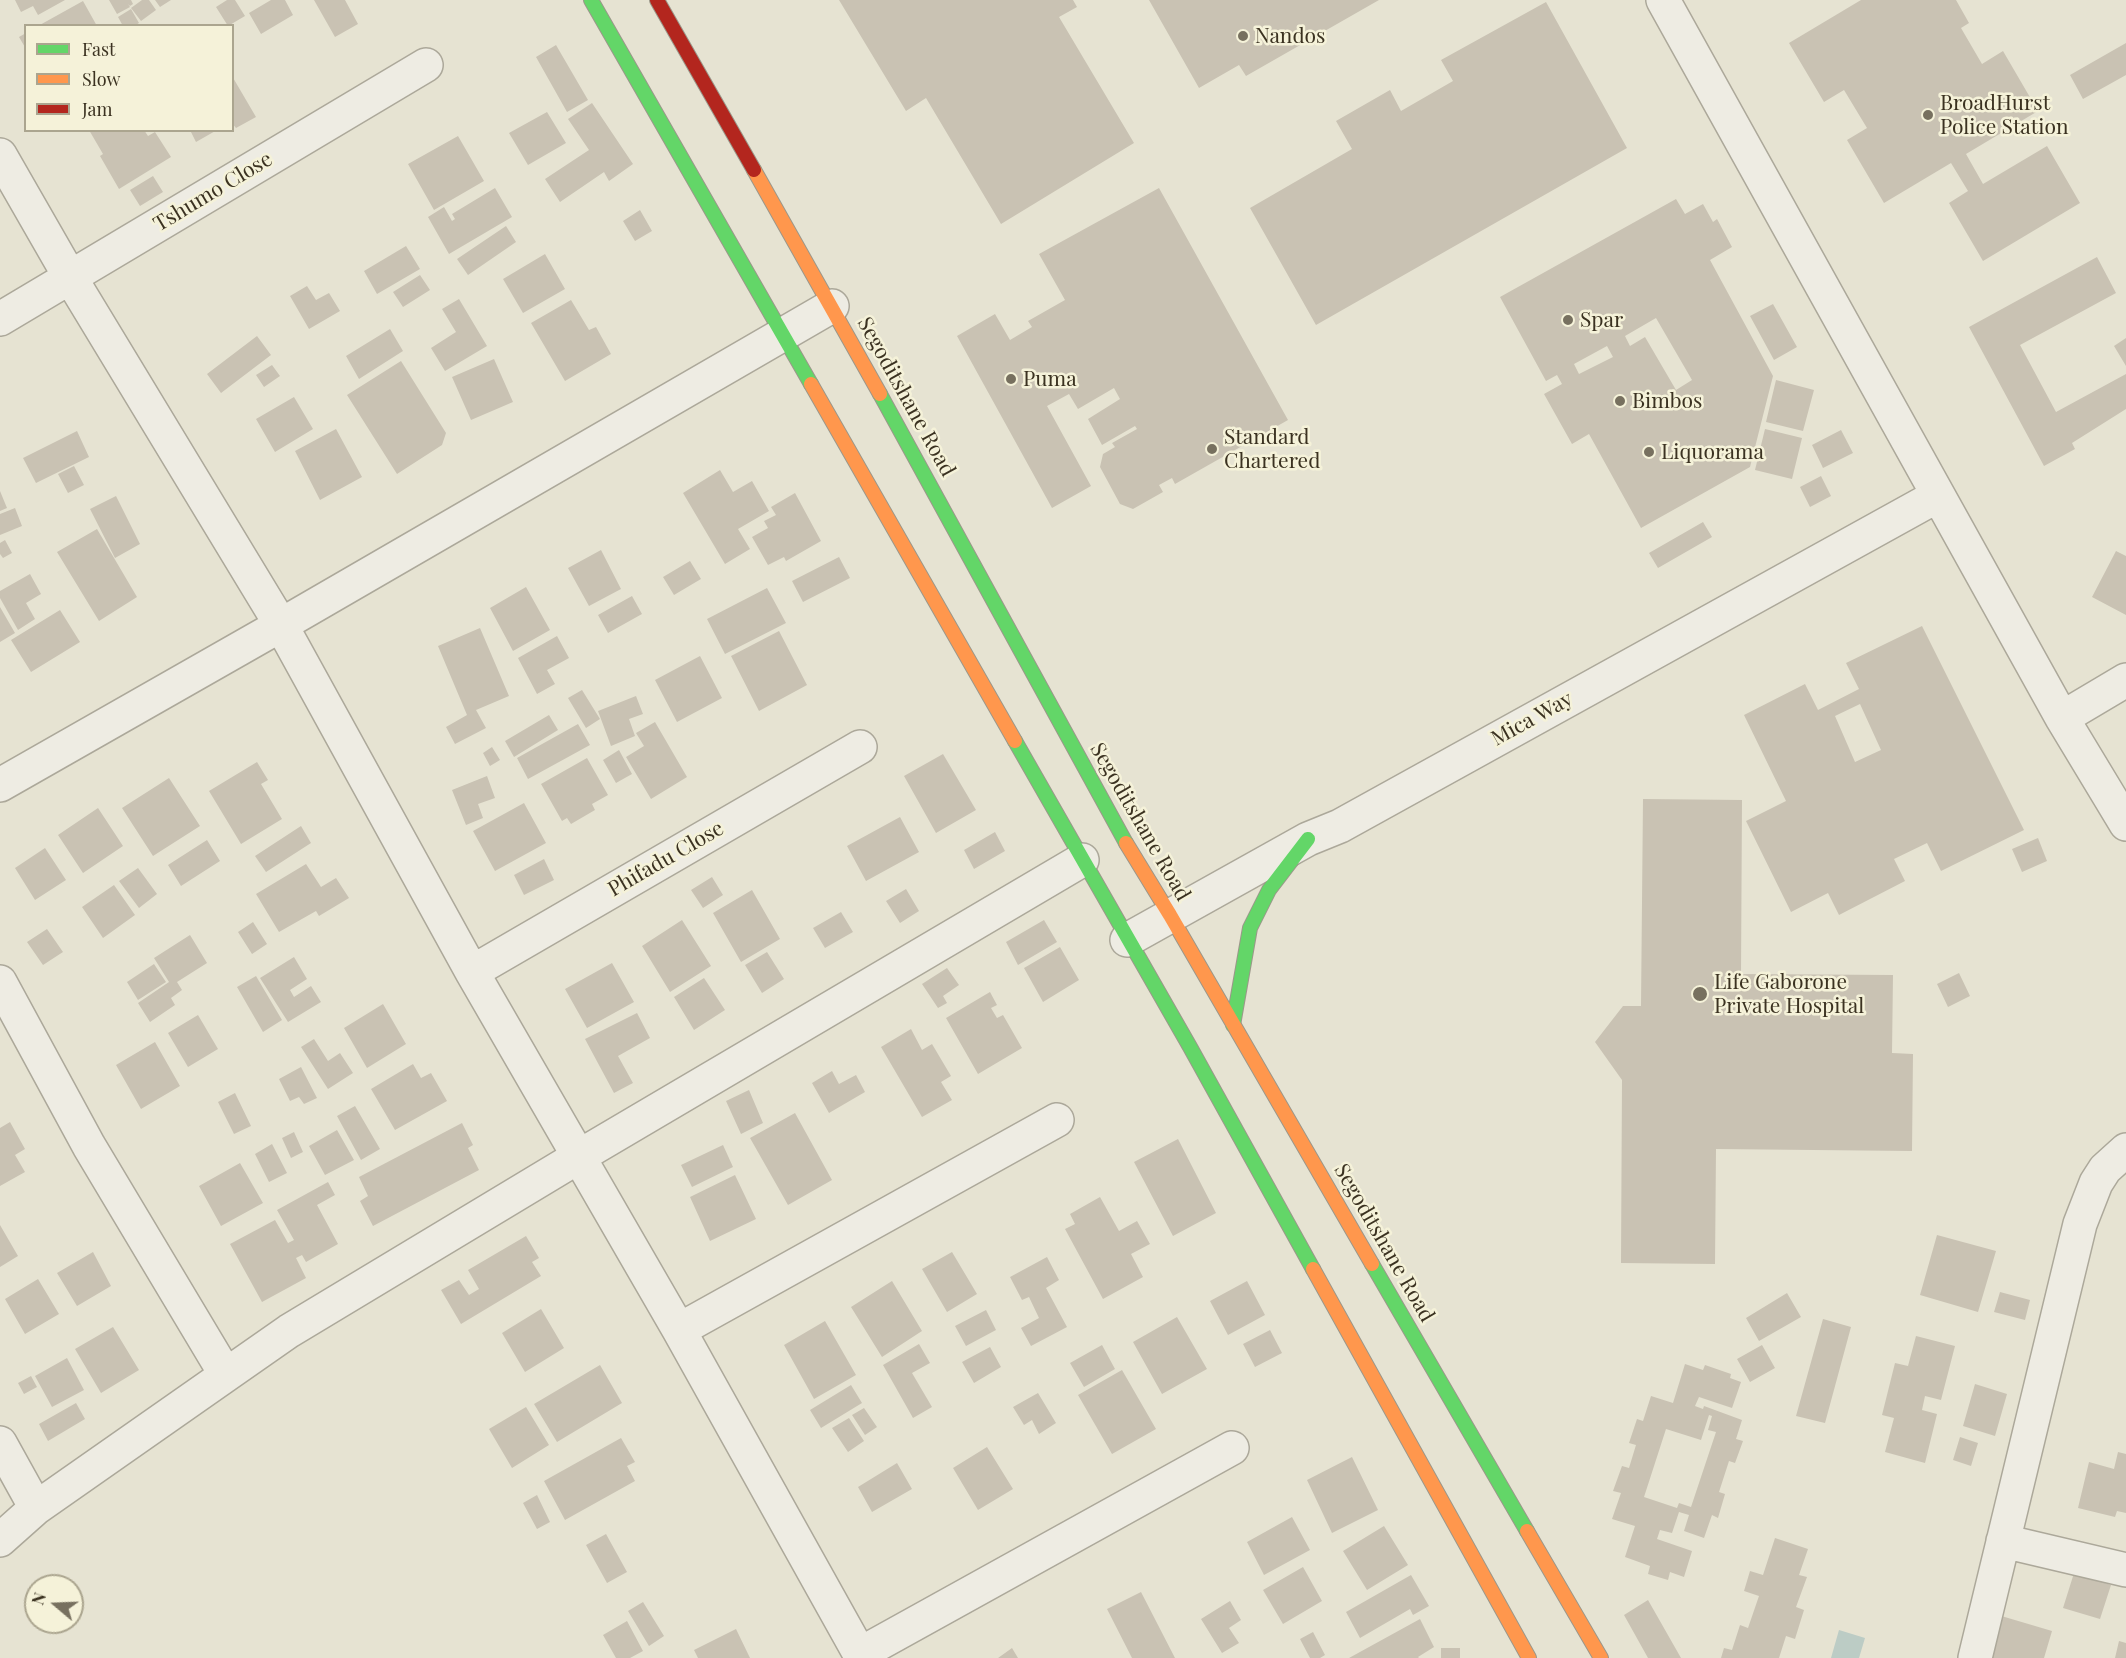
<!DOCTYPE html>
<style>
body{margin:0}
#map{position:relative;width:2126px;height:1658px;overflow:hidden;background:#e6e3d2;font-family:"Playfair Display",serif}
canvas{display:block}
.legend{position:absolute;left:24px;top:24px;width:210px;height:108px;box-sizing:border-box;background:#f5f2d9;border:2px solid #aba58f;margin:0;padding:8px 10px;list-style:none;font-size:18px;color:#3b3221}
.legend li{display:flex;align-items:center;gap:12px;height:30px}
.legend b{width:30px;border:2px solid #aba58f}
.north{position:absolute;left:24px;top:1574px;width:60px;height:60px;box-sizing:border-box;background:#f5f2d9;border:2px solid #aba58f;border-radius:50%;rotate:289deg;font-size:16px;font-weight:700;line-height:24px;text-align:center;color:#3b3221}
.north::after{content:'';display:block;margin:auto;width:21px;height:27px;background:#77705f;clip-path:polygon(50% 0,100% 100%,50% 72%,0 100%)}
</style>
<div id="map">
<canvas width="2126" height="1658"></canvas>
<ul class="legend">
<li><b style="height:8px;background:#63d668"></b>Fast</li>
<li><b style="height:8px;background:#ff974d"></b>Slow</li>
<li><b style="height:8px;background:#b3261e"></b>Jam</li>
</ul>
<div class="north">N</div>
</div>
<script>
const g = document.querySelector('canvas').getContext('2d');
g.lineJoin = 'round';
function paint(path, color) { g.fillStyle = color; g.fill(path, 'evenodd'); }
const poly = rows => new Path2D(rows.map(r => 'M' + r).join(''));
function trace(path, color, width, dash) { g.strokeStyle = color; g.lineWidth = width; g.lineCap = dash ? 'butt' : 'round'; g.setLineDash(dash || []); g.stroke(path); }
function drawText(font, color, halo, rows, align = 'center') {
  g.font = font + ' "Playfair Display",serif'; g.lineWidth = 5; g.setLineDash([]); g.textBaseline = 'middle'; g.strokeStyle = halo; g.fillStyle = color; for (const [text, x, y, turn = 0] of rows) {
    g.save(); g.translate(x, y); g.rotate((+turn || 0) * Math.PI / 180); g.textAlign = isNaN(turn) ? turn : align; if (halo) g.strokeText(text, 0, 0); g.fillText(text, 0, 0); g.restore();
  }
}
const water = poly([
 [1839,1630,1865,1638,1859,1658,1831,1658]
]);
const building = poly([
 [15,0,65,0,38,15,33,6,21,12],
 [109,0,131,0,133,4,130,6,128,4,130,7,117,14],
 [142,0,149,0,156,10,141,21,131,8],
 [155,0,171,0,160,7],
 [227,0,235,0,245,16,228,26,216,7],
 [271,0,285,0,293,15,261,34,249,13],
 [314,0,345,0,358,24,335,37],
 [839,0,1073,0,1077,7,1059,17,1134,143,1001,224,926,98,906,111],
 [1149,0,1379,0,1246,76,1239,65,1199,88],
 [1861,0,1956,0,1969,23,1961,28,1982,64,2003,51,2038,111,1966,154,1983,184,2047,146,2080,203,1983,261,1949,203,1968,191,1951,163,1884,203,1847,140,1867,128,1844,90,1824,102,1789,43],
 [83,1,97,26,38,26],
 [1546,2,1627,148,1316,325,1250,208,1352,149,1336,121,1390,90,1401,111,1453,81,1441,60],
 [131,9,139,23,134,26,123,26,118,17],
 [26,33,26,49,19,37],
 [2126,43,2126,75,2083,99,2070,75],
 [556,45,588,100,567,112,536,57],
 [232,76,256,117,236,128,232,123],
 [592,103,633,164,609,181,604,172,560,202,545,179,589,150,568,119],
 [547,112,566,143,528,165,509,133],
 [89,130,144,130,148,136,155,132,171,157,119,189,100,156,103,154],
 [190,130,217,130,196,142],
 [458,136,484,181,434,210,408,164],
 [153,176,163,192,140,206,130,190],
 [495,188,512,217,449,254,428,217,444,207,452,221,455,219,452,214],
 [1159,188,1288,420,1175,484,1172,478,1159,485,1163,492,1133,509,1120,504,1100,467,1103,454,1115,447,1112,443,1137,429,1135,426,1102,445,1088,419,1120,399,1114,388,1078,409,1069,394,1047,406,1091,486,1052,508,957,336,995,314,1010,340,1032,327,1028,321,1065,300,1039,254],
 [1676,199,1685,214,1703,204,1713,222,1717,219,1732,247,1710,260,1773,376,1750,467,1641,528,1589,434,1572,444,1544,394,1562,384,1557,375,1546,381,1500,297],
 [1656,318,1692,380,1676,390,1645,337,1630,346,1625,336],
 [1607,346,1613,357,1579,374,1574,364],
 [640,210,652,231,635,241,623,221],
 [506,226,516,242,468,275,457,259],
 [406,246,420,269,377,294,364,271],
 [545,254,565,289,523,313,503,279],
 [2097,257,2116,293,2020,345,2056,412,2126,374,2126,409,2072,443,2075,449,2044,466,1969,327],
 [420,275,430,290,403,307,393,292],
 [307,286,316,300,329,293,340,311,309,329,290,296],
 [459,299,487,346,445,371,431,348,456,332,442,309],
 [571,300,589,330,596,327,611,354,565,381,531,323],
 [1773,304,1797,347,1774,360,1750,316],
 [390,329,403,351,359,379,346,356],
 [257,336,271,355,221,393,207,374],
 [2126,338,2126,366,2114,346],
 [494,359,513,402,471,420,452,377],
 [401,361,446,433,442,445,397,474,347,395],
 [272,365,280,376,264,387,256,375],
 [1776,380,1814,390,1803,431,1766,422],
 [294,397,313,429,275,452,256,419],
 [336,429,362,477,320,500,295,451],
 [1765,429,1802,438,1792,479,1755,470],
 [1841,430,1853,453,1823,468,1812,445],
 [77,431,89,457,36,483,23,458],
 [74,466,84,485,68,493,58,474],
 [720,470,733,492,752,481,769,511,738,529,750,549,725,564,683,493],
 [1821,476,1831,496,1810,507,1800,487],
 [0,491,7,508,0,511],
 [795,493,821,541,786,561,784,557,768,565,752,537,768,528,764,521,776,515,771,507],
 [116,496,140,544,115,558,90,509],
 [15,508,22,526,0,535,0,514],
 [1703,522,1712,537,1658,568,1649,553],
 [97,529,137,597,99,621,57,552],
 [5,540,12,553,3,558,0,554,0,543],
 [601,550,621,589,589,606,568,568],
 [2116,551,2126,556,2126,615,2092,597],
 [839,557,850,578,803,602,792,581],
 [690,561,701,579,674,595,663,577],
 [30,574,41,594,26,603,35,619,18,630,0,598,0,591],
 [526,587,550,630,513,651,490,608],
 [767,588,786,623,725,654,707,619],
 [632,596,642,614,608,633,598,615],
 [0,607,15,633,0,642],
 [60,610,80,642,31,672,11,640],
 [1922,626,2024,830,1941,871,1927,843,1894,859,1905,881,1839,915,1828,893,1791,912,1746,821,1786,801,1744,715,1805,684,1818,710,1859,689,1846,663],
 [1860,704,1881,750,1855,762,1835,716],
 [480,628,509,696,476,710,486,728,455,744,446,727,467,715,438,646],
 [779,631,807,685,759,711,731,656],
 [557,636,569,658,547,670,555,684,537,694,518,658],
 [700,656,722,698,677,722,655,680],
 [582,690,600,719,586,728,568,698],
 [636,696,643,714,629,719,635,736,611,746,598,711],
 [549,715,558,730,514,757,505,741],
 [655,722,687,777,651,799,626,757,644,746,636,733],
 [578,724,590,745,528,779,517,758],
 [492,747,500,760,490,766,483,753],
 [619,750,632,774,616,783,603,760],
 [943,754,976,810,936,833,904,776],
 [587,758,608,795,592,804,595,810,571,824,567,818,562,821,541,784],
 [257,762,268,780,261,784,282,819,241,844,209,791],
 [487,776,495,798,478,804,483,818,466,825,452,790],
 [169,778,200,826,153,856,122,808],
 [1643,799,1742,800,1741,974,1893,975,1892,1053,1913,1054,1912,1151,1716,1149,1715,1264,1621,1263,1622,1080,1595,1042,1623,1006,1641,1006],
 [524,803,546,843,495,871,473,831],
 [98,808,123,846,83,873,58,835],
 [900,817,919,852,866,881,847,846],
 [301,826,311,843,266,872,255,856],
 [995,832,1005,851,974,869,964,850],
 [2038,838,2047,861,2022,872,2012,849],
 [207,840,220,861,181,886,168,865],
 [45,848,66,880,35,900,15,868],
 [544,859,554,880,524,895,514,875],
 [306,864,321,887,336,878,349,898,319,916,316,911,279,932,256,894],
 [138,868,157,894,139,908,119,881],
 [712,877,723,895,703,908,691,890],
 [114,885,135,915,103,938,82,907],
 [906,889,919,911,900,923,886,901],
 [752,890,780,939,741,962,713,913],
 [841,912,853,932,825,948,813,928],
 [682,920,711,966,670,992,642,946],
 [1044,920,1057,942,1018,965,1006,942],
 [253,922,267,944,252,954,238,932],
 [47,929,63,952,43,965,27,942],
 [190,935,207,963,177,982,182,990,171,998,175,1005,150,1022,138,1003,169,982,154,958],
 [1060,947,1079,980,1043,1002,1024,968],
 [767,952,784,979,762,993,745,965],
 [294,957,307,979,290,990,294,997,311,986,321,1002,288,1022,260,978],
 [612,963,634,1002,587,1028,565,989],
 [154,964,166,982,138,1000,127,982],
 [947,968,959,985,943,996,947,1003,938,1008,922,984],
 [1959,973,1970,996,1948,1007,1937,984],
 [256,976,282,1020,263,1032,237,987],
 [704,978,725,1010,694,1030,674,997],
 [990,992,997,1005,991,1008,997,1018,1003,1015,1022,1048,978,1074,946,1018],
 [383,1004,406,1044,367,1068,344,1028],
 [637,1013,650,1038,618,1056,633,1083,614,1093,585,1039],
 [198,1015,218,1049,188,1067,168,1033],
 [911,1029,922,1050,932,1044,951,1076,941,1082,952,1100,922,1117,881,1047],
 [314,1039,328,1061,340,1053,353,1073,328,1089,301,1047],
 [155,1042,180,1086,141,1109,116,1065],
 [413,1064,421,1078,431,1073,447,1101,395,1130,371,1089],
 [301,1067,317,1098,304,1104,299,1097,290,1101,279,1079],
 [832,1071,839,1084,856,1075,865,1092,829,1113,812,1083],
 [749,1090,763,1123,741,1134,726,1101],
 [235,1093,251,1126,234,1134,218,1102],
 [355,1106,380,1149,361,1160,337,1116],
 [795,1113,832,1180,788,1205,750,1138],
 [10,1122,25,1149,15,1155,25,1172,0,1186,0,1128],
 [462,1123,473,1145,468,1148,479,1170,373,1226,360,1201,368,1196,359,1177],
 [337,1130,354,1160,325,1175,309,1146],
 [294,1132,303,1152,291,1158,282,1138],
 [1178,1139,1216,1213,1173,1236,1134,1162],
 [272,1144,287,1173,269,1182,255,1154],
 [723,1145,733,1167,692,1187,681,1165],
 [240,1163,263,1203,221,1226,199,1186],
 [735,1175,756,1219,710,1241,690,1197],
 [328,1182,335,1195,317,1205,338,1244,306,1262,302,1255,296,1258,306,1278,262,1302,230,1244,275,1220,288,1243,294,1240,277,1210],
 [1100,1197,1119,1231,1137,1221,1150,1244,1131,1254,1143,1277,1103,1299,1065,1229,1075,1224,1070,1214],
 [0,1225,18,1256,0,1267],
 [1937,1235,1996,1251,1978,1312,1920,1295],
 [526,1236,539,1258,532,1262,541,1276,461,1324,441,1290,459,1280,469,1295,479,1289,468,1270],
 [93,1252,111,1286,77,1306,57,1273],
 [952,1252,977,1294,947,1312,922,1269],
 [1047,1257,1059,1280,1046,1288,1067,1327,1031,1346,1021,1328,1039,1318,1029,1297,1022,1300,1010,1277],
 [38,1279,59,1314,25,1334,5,1299],
 [892,1281,922,1331,882,1357,851,1307],
 [1247,1281,1265,1315,1228,1335,1210,1301],
 [2000,1292,2030,1300,2025,1320,1994,1312],
 [1787,1293,1801,1317,1759,1341,1746,1318],
 [541,1309,564,1348,525,1372,502,1333],
 [986,1310,996,1330,966,1346,955,1326],
 [1177,1317,1207,1369,1162,1394,1133,1342],
 [1823,1319,1851,1327,1825,1423,1796,1416],
 [825,1321,856,1375,814,1399,784,1345],
 [113,1327,139,1370,101,1393,75,1349],
 [1270,1330,1282,1353,1255,1367,1243,1344],
 [1916,1336,1955,1346,1941,1400,1925,1396,1922,1410,1937,1414,1925,1463,1885,1452,1894,1418,1882,1415,1895,1363,1908,1366],
 [919,1344,930,1363,912,1373,932,1407,913,1418,883,1365],
 [1102,1345,1115,1369,1084,1387,1070,1363],
 [1762,1345,1775,1368,1750,1382,1737,1359],
 [990,1347,1001,1367,974,1383,962,1362],
 [67,1358,84,1390,52,1407,35,1376],
 [1685,1364,1703,1370,1705,1365,1731,1374,1730,1378,1741,1382,1732,1408,1699,1397,1695,1406,1703,1409,1704,1406,1742,1420,1736,1439,1743,1441,1735,1463,1729,1461,1719,1492,1725,1494,1718,1518,1712,1515,1704,1538,1684,1531,1689,1515,1679,1512,1672,1533,1660,1530,1657,1539,1692,1551,1684,1577,1670,1572,1668,1580,1648,1574,1650,1566,1625,1557,1635,1526,1612,1519,1621,1493,1613,1491,1622,1466,1629,1468,1636,1445,1629,1443,1637,1419,1643,1421,1651,1396,1673,1403],
 [1709,1415,1712,1416,1708,1430,1716,1432,1691,1507,1679,1503,1677,1508,1644,1497,1666,1429,1701,1440],
 [600,1365,622,1403,557,1442,534,1404],
 [1122,1370,1156,1429,1112,1454,1078,1395],
 [31,1376,37,1387,24,1394,18,1383],
 [1975,1384,2007,1394,1995,1436,1963,1426],
 [851,1385,862,1403,821,1428,810,1410],
 [1038,1393,1056,1423,1039,1434,1032,1420,1024,1425,1013,1407],
 [76,1403,85,1419,48,1441,39,1424],
 [526,1407,549,1445,512,1468,489,1429],
 [864,1408,877,1427,865,1435,852,1415],
 [849,1418,864,1441,848,1452,832,1428],
 [1960,1437,1978,1443,1971,1466,1953,1460],
 [621,1438,635,1462,627,1466,635,1481,565,1520,544,1481],
 [987,1447,1013,1489,978,1510,953,1468],
 [2118,1452,2126,1454,2126,1513,2117,1511,2115,1517,2078,1508,2089,1462,2114,1469],
 [1352,1457,1378,1510,1332,1533,1307,1480],
 [897,1463,912,1489,872,1512,858,1487],
 [537,1495,550,1522,537,1529,523,1503],
 [1292,1517,1310,1550,1264,1575,1247,1542],
 [1384,1526,1408,1565,1367,1590,1343,1551],
 [606,1534,627,1572,607,1583,586,1545],
 [1775,1538,1808,1549,1799,1575,1807,1577,1796,1607,1804,1610,1795,1639,1786,1636,1779,1658,1721,1658,1724,1648,1732,1650,1740,1625,1748,1628,1759,1596,1744,1591,1750,1571,1763,1575],
 [1303,1567,1322,1601,1283,1624,1263,1590],
 [2074,1573,2111,1585,2100,1619,2063,1608],
 [1411,1575,1429,1606,1413,1615,1410,1609,1360,1638,1346,1612],
 [1141,1592,1175,1658,1132,1658,1107,1609],
 [1648,1600,1681,1658,1648,1658,1624,1615],
 [1230,1601,1241,1620,1229,1628,1239,1643,1222,1653,1201,1619],
 [643,1602,664,1636,649,1646,628,1611],
 [1998,1615,2052,1631,2044,1658,1985,1658],
 [1420,1619,1434,1647,1418,1657,1419,1658,1349,1658],
 [627,1621,643,1651,630,1658,616,1658,603,1635],
 [736,1629,750,1658,698,1658,694,1650],
 [1313,1632,1325,1655,1320,1658,1310,1658,1300,1639],
 [2119,1641,2126,1643,2126,1658,2115,1658],
 [1012,1648,1018,1658,998,1658],
 [1441,1648,1460,1648,1460,1658,1441,1658]
]);
const street = poly([
 [1663,0,2062,718,2126,824],
 [0,155,70,277,281,625,472,972,679,1330,862,1658],
 [0,319,426,65],
 [2062,718,2126,680],
 [0,785,281,625,832,306],
 [1127,940,1308,839,1340,826,1937,496],
 [472,972,860,747],
 [0,982,89,1146,226,1375,289,1331,578,1157,1082,860],
 [679,1330,1057,1120],
 [0,1443,36,1508],
 [0,1540,36,1508,226,1375],
 [2003,1541,2126,1570],
 [860,1654,1232,1448],
 [1975,1658,2080,1224,2096,1183,2105,1169,2126,1150]
]);
const fast = poly([
 [591,0,811,384],
 [880,394,1126,843],
 [1015,741,1190,1047,1313,1269],
 [1233,1025,1250,928,1269,890,1308,839],
 [1372,1264,1527,1531]
]);
const slow = poly([
 [754,170,880,394],
 [811,384,1015,741],
 [1126,843,1170,915,1372,1264],
 [1313,1269,1529,1658],
 [1527,1531,1601,1658]
]);
const jam = poly([
 [657,0,754,170]
]);
const markers = [
 [1243,36,6,"#77705f"],
 [1928,115,6,"#77705f"],
 [1568,320,6,"#77705f"],
 [1011,379,6,"#77705f"],
 [1620,401,6,"#77705f"],
 [1212,449,6,"#77705f"],
 [1649,452,6,"#77705f"],
 [1700,994,8,"#77705f"]
];
const poiNames = [
 ["Nandos",1255,36],
 ["BroadHurst",1940,103],
 ["Police Station",1940,127],
 ["Spar",1580,320],
 ["Puma",1023,379],
 ["Bimbos",1632,401],
 ["Standard",1224,437],
 ["Chartered",1224,461],
 ["Liquorama",1661,452],
 ["Life Gaborone",1714,982],
 ["Private Hospital",1714,1006]
];
const streetNames = [
 ["Tshumo Close",213,192,-31],
 ["Segoditshane Road",906,397,61],
 ["Mica Way",1532,719,-29],
 ["Segoditshane Road",1140,822,60],
 ["Phifadu Close",666,859,-30],
 ["Segoditshane Road",1384,1243,60]
];
paint(water, '#bcccc5');
paint(building, '#c9c2b3');
trace(street, '#aca89a', 36);
trace(fast, '#9b978a', 16);
trace(slow, '#9b978a', 16);
trace(jam, '#9b978a', 16);
trace(street, '#eeece3', 33);
trace(fast, '#63d668', 14);
trace(slow, '#ff974d', 14);
trace(jam, '#b3261e', 14);
for (const [x, y, r, color] of markers) { const dot = new Path2D(); dot.arc(x, y, r, 0, 2 * Math.PI); g.fillStyle = color; g.fill(dot); trace(dot, '#f5f2d9', 2); }
drawText('21px', '#3b3221', '#f5f2d9', poiNames, 'left');
drawText('21px', '#3b3221', '#f5f2d9', streetNames);
</script>
